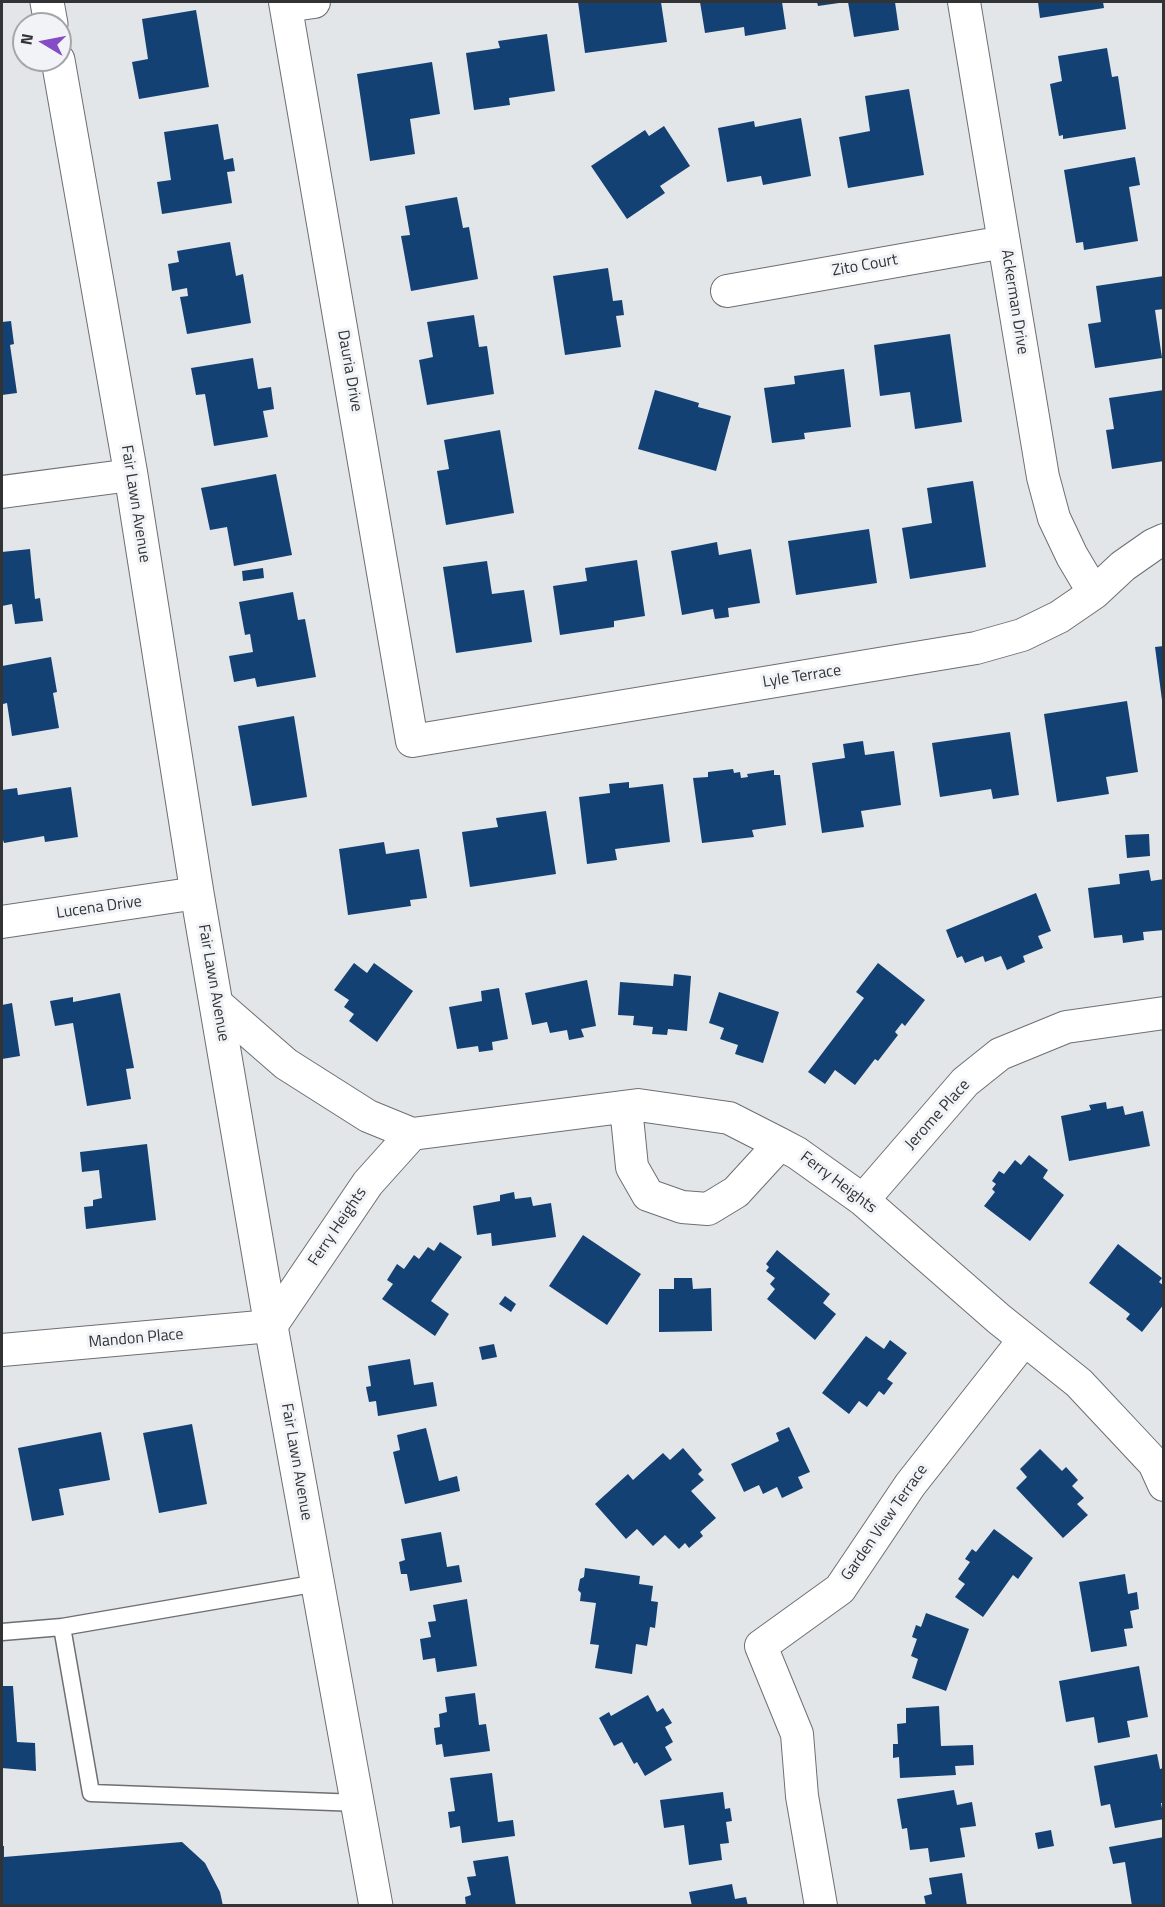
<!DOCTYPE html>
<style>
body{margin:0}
#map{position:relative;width:1165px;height:1907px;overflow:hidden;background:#e3e6e9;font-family:"Titillium Web",sans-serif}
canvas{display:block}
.frame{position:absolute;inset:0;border:3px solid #323334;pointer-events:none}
.north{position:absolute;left:12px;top:12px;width:60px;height:60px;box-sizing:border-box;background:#f1f3f7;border:2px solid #a5a6a9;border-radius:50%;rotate:280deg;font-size:16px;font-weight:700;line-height:24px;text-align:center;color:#323334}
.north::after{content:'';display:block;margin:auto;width:21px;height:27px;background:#844dc5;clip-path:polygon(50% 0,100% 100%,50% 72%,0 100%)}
</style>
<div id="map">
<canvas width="1165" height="1907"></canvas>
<div class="frame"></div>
<div class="north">N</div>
</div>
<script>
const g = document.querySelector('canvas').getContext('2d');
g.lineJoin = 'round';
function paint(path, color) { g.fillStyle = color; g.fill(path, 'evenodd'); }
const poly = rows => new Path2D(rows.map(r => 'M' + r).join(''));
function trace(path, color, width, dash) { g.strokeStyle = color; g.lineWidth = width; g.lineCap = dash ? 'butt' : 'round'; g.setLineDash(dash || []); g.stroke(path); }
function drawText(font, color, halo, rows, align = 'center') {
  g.font = font + ' "Titillium Web",sans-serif'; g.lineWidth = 6; g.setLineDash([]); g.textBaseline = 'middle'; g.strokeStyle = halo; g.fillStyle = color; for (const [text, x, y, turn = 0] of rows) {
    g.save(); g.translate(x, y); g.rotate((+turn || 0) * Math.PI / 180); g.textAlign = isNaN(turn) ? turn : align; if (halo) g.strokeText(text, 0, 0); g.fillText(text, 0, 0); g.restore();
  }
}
const building = poly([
 [578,2,661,2,667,42,585,53],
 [700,2,782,2,786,29,745,36,744,27,705,33],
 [817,2,839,2,839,3,818,6],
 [848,2,895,2,899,30,854,37],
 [1038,2,1103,2,1104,8,1040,18],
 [196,10,209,87,139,99,132,62,148,59,142,19],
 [547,34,555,91,509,98,510,105,474,110,466,53,500,48,498,41],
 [1107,48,1112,77,1118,76,1126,129,1063,139,1063,135,1059,136,1050,84,1062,81,1058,56],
 [432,62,440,114,410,119,415,154,370,161,357,74],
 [909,89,924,175,848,188,839,137,870,131,865,96],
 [801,118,811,176,763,185,761,176,727,182,718,128,754,121,755,127],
 [218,124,224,160,233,158,235,171,227,172,232,203,162,214,157,182,171,180,164,132],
 [664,126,690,166,660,186,665,193,627,219,591,166,645,130,649,136],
 [1135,157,1140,185,1129,187,1138,241,1084,250,1083,242,1076,243,1064,170],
 [457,197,463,228,469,227,478,279,411,291,401,236,410,235,405,206],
 [230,242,236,276,243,274,251,323,187,334,180,297,188,296,187,288,172,291,168,264,179,262,177,251],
 [608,268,613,301,622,300,624,315,616,316,621,347,565,355,553,276],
 [1164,276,1164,309,1155,310,1162,358,1095,368,1088,324,1101,322,1096,286],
 [474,315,479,347,487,346,494,394,427,405,419,360,433,357,427,322],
 [11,321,14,344,10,345,17,393,2,395,2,322],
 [950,334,962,422,915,429,910,392,880,396,874,345],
 [253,358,258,389,271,387,274,409,263,411,268,437,214,446,205,394,196,395,191,368],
 [844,369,851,427,804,433,805,439,772,443,764,388,795,384,794,376],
 [655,390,699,403,698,407,731,416,716,471,638,449],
 [1164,390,1164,461,1112,469,1106,430,1114,429,1109,398],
 [500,430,514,513,446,525,437,471,449,469,444,440],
 [276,474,292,555,234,566,227,527,210,530,201,488],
 [973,481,986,567,910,579,902,528,932,523,927,488],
 [869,529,877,583,796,595,788,541],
 [717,542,719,555,751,549,760,603,728,608,729,617,715,619,713,609,682,615,671,551],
 [30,549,35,599,40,598,43,621,15,624,12,604,2,606,2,552],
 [637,560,645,616,614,621,614,627,560,635,553,586,587,581,585,568],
 [487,561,492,594,524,590,532,642,456,653,443,567],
 [263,568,264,578,243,581,242,571],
 [293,592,298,620,305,619,316,677,257,687,255,678,234,682,229,656,253,652,250,634,245,635,239,602],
 [1164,646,1164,700,1162,700,1155,647],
 [51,657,57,692,53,693,59,728,12,736,7,703,3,704,2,697,2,666],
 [1127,701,1138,772,1106,777,1109,794,1057,802,1044,714],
 [294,716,307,797,252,806,238,726],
 [1010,732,1019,795,993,799,991,789,940,797,932,743],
 [863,741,865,755,894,751,901,805,861,811,864,827,822,833,812,763,845,758,843,744],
 [733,769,734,773,740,772,741,778,748,777,747,774,774,770,774,775,780,775,786,825,752,830,754,837,702,843,693,778,708,777,708,772],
 [629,782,629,788,663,784,670,842,615,849,617,860,587,864,579,797,610,793,609,784],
 [71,787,78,837,45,842,44,836,4,843,2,837,2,790,17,788,18,795],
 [546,811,556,874,470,887,462,832,498,827,496,818],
 [1149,834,1150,856,1127,858,1125,835],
 [384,842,386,854,419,849,427,898,410,900,411,906,348,915,339,849],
 [1149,870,1151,881,1164,879,1164,930,1143,932,1144,940,1123,943,1122,935,1094,938,1088,888,1120,884,1119,874],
 [1036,893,1051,931,1038,936,1043,948,1023,956,1025,962,1007,970,1001,956,985,962,983,956,965,963,962,956,957,958,946,930],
 [354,963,367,973,374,963,413,991,377,1042,349,1021,354,1014,344,1007,349,1000,334,990],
 [878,963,925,1000,905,1026,902,1023,895,1032,898,1035,878,1061,875,1059,855,1085,835,1070,825,1084,808,1072,864,998,856,992],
 [674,974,691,976,687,1031,668,1029,667,1035,652,1034,653,1027,633,1025,634,1016,618,1015,620,982,673,986],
 [587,980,596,1026,581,1029,584,1037,569,1040,567,1030,550,1033,547,1022,532,1025,525,993],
 [499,988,508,1039,492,1042,493,1050,479,1052,478,1046,457,1049,449,1007,482,1001,481,991],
 [719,992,779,1012,763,1063,735,1054,738,1045,720,1039,724,1028,709,1023],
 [120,993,134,1068,126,1069,131,1099,87,1106,73,1023,55,1026,50,1001,73,997,73,1002],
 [12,1003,20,1056,2,1059,2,1005],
 [1106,1102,1107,1109,1123,1106,1125,1115,1143,1111,1150,1146,1069,1161,1061,1116,1091,1110,1089,1105],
 [147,1144,156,1220,86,1229,84,1207,93,1206,93,1200,102,1198,99,1170,82,1172,80,1152],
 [1029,1155,1048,1170,1043,1178,1064,1195,1030,1241,984,1206,995,1192,992,1189,996,1184,992,1181,999,1171,1004,1174,1015,1160,1021,1165],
 [514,1192,515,1199,531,1197,533,1206,551,1203,556,1237,492,1246,491,1233,477,1235,473,1206,500,1201,500,1195],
 [583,1235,641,1274,607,1325,549,1286],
 [440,1242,462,1257,431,1301,449,1314,435,1336,382,1299,393,1284,387,1280,397,1264,404,1269,414,1255,419,1259,428,1247,434,1251],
 [1118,1244,1162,1278,1159,1282,1164,1286,1164,1304,1142,1332,1126,1319,1130,1314,1089,1283],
 [777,1250,830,1294,823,1303,836,1314,815,1340,767,1299,775,1289,770,1284,775,1278,766,1271,769,1267,766,1264],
 [674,1278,692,1278,693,1289,711,1288,712,1331,659,1332,659,1289,674,1289],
 [505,1296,516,1304,511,1312,499,1304],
 [866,1336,884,1349,890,1340,907,1353,887,1379,893,1383,884,1395,879,1391,867,1407,859,1401,849,1414,822,1393],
 [494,1344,497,1357,482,1360,479,1347],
 [410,1359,414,1385,433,1382,437,1406,378,1416,376,1401,369,1402,366,1387,371,1386,368,1366],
 [192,1424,207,1504,159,1513,143,1433],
 [789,1427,810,1472,798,1477,803,1488,782,1498,777,1487,763,1494,759,1485,744,1492,731,1464,779,1441,776,1433],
 [426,1428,439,1481,457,1476,460,1491,405,1504,393,1452,400,1450,397,1435],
 [101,1432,110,1480,59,1489,64,1515,32,1521,18,1448],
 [683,1448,702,1470,698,1474,704,1480,691,1491,716,1518,700,1532,703,1536,689,1548,685,1543,679,1549,665,1535,653,1546,637,1529,626,1539,595,1504,628,1474,633,1480,663,1453,670,1460],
 [1040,1449,1062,1471,1066,1467,1078,1480,1072,1486,1084,1498,1077,1504,1088,1515,1063,1538,1016,1488,1027,1477,1020,1469],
 [994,1529,1033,1558,1018,1579,1013,1575,983,1617,955,1597,965,1584,958,1579,970,1562,965,1559,972,1549,976,1552],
 [441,1532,447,1567,459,1565,462,1582,410,1591,407,1574,401,1574,399,1562,405,1560,401,1539],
 [585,1568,640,1576,639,1584,653,1586,651,1601,658,1602,655,1628,650,1627,647,1646,636,1644,632,1674,595,1668,599,1645,590,1644,596,1603,580,1601,581,1593,578,1590,580,1579,584,1577],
 [1125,1574,1128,1594,1137,1592,1139,1609,1130,1611,1133,1628,1124,1629,1127,1646,1091,1652,1079,1582],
 [467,1599,477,1666,437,1672,435,1658,423,1660,420,1639,431,1637,428,1622,436,1621,433,1605],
 [926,1613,969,1629,946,1691,912,1678,918,1659,911,1656,917,1639,912,1637,916,1625,921,1627],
 [1139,1666,1148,1717,1127,1721,1130,1737,1098,1743,1094,1717,1066,1722,1059,1681],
 [2,1686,13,1686,17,1742,35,1743,36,1771,2,1768],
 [475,1693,479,1725,486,1724,490,1751,444,1757,442,1744,436,1745,434,1728,440,1727,439,1714,447,1712,445,1697],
 [648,1695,657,1712,663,1708,672,1723,665,1727,673,1742,665,1747,672,1760,645,1776,637,1762,634,1764,622,1742,614,1746,599,1718,609,1712,611,1716],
 [939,1706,941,1746,973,1745,974,1765,955,1766,956,1775,900,1778,899,1757,893,1758,893,1744,898,1744,897,1724,906,1723,906,1708],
 [1157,1754,1160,1769,1164,1768,1164,1803,1161,1803,1164,1819,1115,1828,1110,1804,1101,1806,1094,1766],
 [492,1773,498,1822,513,1820,515,1836,462,1843,460,1826,450,1828,448,1812,455,1811,450,1778],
 [954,1790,957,1805,972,1802,976,1826,960,1828,965,1857,930,1862,928,1848,910,1850,907,1828,902,1829,897,1799],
 [723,1792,725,1809,730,1808,732,1821,726,1822,729,1843,720,1844,722,1860,689,1865,684,1825,664,1828,660,1800],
 [1051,1830,1054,1846,1038,1849,1035,1833],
 [1164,1837,1164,1906,1132,1906,1125,1862,1113,1864,1109,1847],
 [182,1842,205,1863,220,1892,223,1906,2,1906,2,1846,4,1846,4,1857],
 [508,1856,516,1906,466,1906,465,1897,471,1895,467,1877,476,1876,473,1861],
 [962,1873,967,1906,926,1906,924,1896,932,1894,929,1878],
 [732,1884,735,1899,746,1897,748,1906,692,1906,689,1892]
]);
const lane = poly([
 [318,1583,62,1627,91,1793,359,1803],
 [2,1632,62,1627]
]);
const street = poly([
 [285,2,412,741,976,648,1022,635,1059,617,1094,593,1123,566,1153,545,1164,540],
 [964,2,1043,477,1054,518,1072,556,1094,593],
 [286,6,314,2],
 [727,291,1004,242],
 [2,492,131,475],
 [2,922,197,893],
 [217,1004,286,1064,368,1116,412,1134,638,1105,729,1118,780,1144,797,1153,863,1200,999,1319,1079,1383,1154,1463,1164,1485],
 [626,1107,632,1167,648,1195,682,1207,708,1209,736,1192,780,1144],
 [863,1200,965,1082,1000,1054,1066,1027,1164,1013],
 [2,1350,271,1326,368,1183,412,1134],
 [821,1906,802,1796,797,1734,761,1646,840,1589,910,1485,1024,1340]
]);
const secondary = poly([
 [47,2,51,24],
 [58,60,131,475,197,893,271,1326,376,1906]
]);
const streetNames = [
 ["Zito Court",865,266,-10],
 ["Ackerman Drive",1014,302,81],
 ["Dauria Drive",349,371,80],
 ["Fair Lawn Avenue",135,504,81],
 ["Lyle Terrace",802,677,-9],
 ["Lucena Drive",99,908,-8],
 ["Fair Lawn Avenue",213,983,80],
 ["Jerome Place",938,1115,-48],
 ["Ferry Heights",838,1183,37],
 ["Ferry Heights",338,1227,-56],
 ["Mandon Place",136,1339,-5],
 ["Fair Lawn Avenue",296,1462,80],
 ["Garden View Terrace",885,1523,-55]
];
paint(building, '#144173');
trace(lane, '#6d6f72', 19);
trace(street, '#6d6f72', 34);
trace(secondary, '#6d6f72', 35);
trace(lane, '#fff', 16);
trace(street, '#fff', 32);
trace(secondary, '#fff', 33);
drawText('16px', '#323334', '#f1f3f7', streetNames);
</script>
